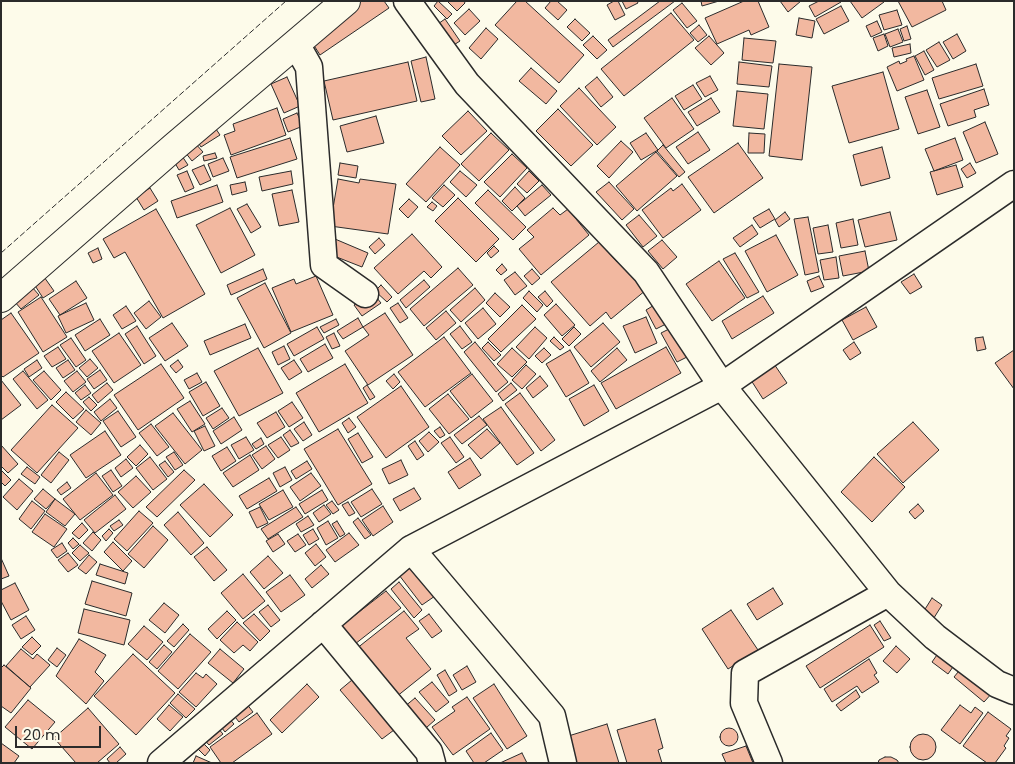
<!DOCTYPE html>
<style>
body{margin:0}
#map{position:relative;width:1015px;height:764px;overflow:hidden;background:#fdfbea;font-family:Poppins,sans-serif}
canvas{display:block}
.frame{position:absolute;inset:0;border:2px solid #2b2b2b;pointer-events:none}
.scale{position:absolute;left:15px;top:726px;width:86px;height:22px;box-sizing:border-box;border:2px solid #2b2b2b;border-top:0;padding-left:6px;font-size:15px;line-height:18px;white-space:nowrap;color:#2b2b2b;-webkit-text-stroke:4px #fdfbea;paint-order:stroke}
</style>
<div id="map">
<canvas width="1015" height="764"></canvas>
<div class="frame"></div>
<div class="scale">20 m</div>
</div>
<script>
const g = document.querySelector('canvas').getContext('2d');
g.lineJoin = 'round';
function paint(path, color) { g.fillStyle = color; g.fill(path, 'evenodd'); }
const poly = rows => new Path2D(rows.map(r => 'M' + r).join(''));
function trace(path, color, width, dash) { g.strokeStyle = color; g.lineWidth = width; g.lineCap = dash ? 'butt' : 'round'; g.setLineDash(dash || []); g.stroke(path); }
const building = poly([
 [361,1,384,1,389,8,320,55,308,36,361,1],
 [438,1,452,14,447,19,434,6,438,1],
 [447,1,464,1,465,3,457,11,447,1],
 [517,1,525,1,584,55,559,83,495,25,517,1],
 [551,1,557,1,567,10,558,20,545,8,551,1],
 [614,1,618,1,625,15,615,20,607,5,614,1],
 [622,1,637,1,638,3,626,9,622,1],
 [660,1,675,1,613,47,608,40,660,1],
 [701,1,719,1,702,6,701,1],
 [744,1,758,1,769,27,751,35,749,30,717,44,705,18,744,1],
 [780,1,801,1,788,12,780,1],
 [819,1,840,1,841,2,815,17,809,6,819,1],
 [850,1,883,1,884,2,862,18,850,1],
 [898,1,942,1,946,10,912,27,898,1],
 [682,3,697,21,687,28,673,10,682,3],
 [841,6,849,21,824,34,816,19,841,6],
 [469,9,480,21,465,35,454,23,469,9],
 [897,10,902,25,884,30,879,15,897,10],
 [671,13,694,40,624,96,601,69,671,13],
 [799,18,815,21,812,38,796,35,799,18],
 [445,19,460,41,449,48,435,26,445,19],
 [575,19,590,33,582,41,567,27,575,19],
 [877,21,882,32,871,37,866,26,877,21],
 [699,25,707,35,698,42,690,33,699,25],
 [907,26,911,39,904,41,900,29,907,26],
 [486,28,498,39,481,59,469,48,486,28],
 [898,29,903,42,890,47,885,34,898,29],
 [884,34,888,46,878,51,873,38,884,34],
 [957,34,966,51,953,59,943,42,957,34],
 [593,36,607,50,597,59,583,45,593,36],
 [709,36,724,53,711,65,695,48,709,36],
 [744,38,776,41,773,63,742,60,744,38],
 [939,42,950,60,937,67,926,50,939,42],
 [910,44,911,53,894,57,892,48,910,44],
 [924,51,934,70,925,75,915,56,924,51],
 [914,56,924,80,897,91,887,67,899,61,900,64,907,61,906,59,914,56],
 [426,57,435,99,421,102,411,61,426,57],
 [408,62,417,101,333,120,324,81,408,62],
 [739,62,772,66,769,87,737,84,739,62],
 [779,64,812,67,802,160,769,156,779,64],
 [976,64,983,86,939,99,932,78,976,64],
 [531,68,557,91,546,104,519,81,531,68],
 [883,72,899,129,849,143,832,86,883,72],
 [710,76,718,90,705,97,696,83,710,76],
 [287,77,300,106,284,113,271,84,287,77],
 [597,77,613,97,601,107,585,87,597,77],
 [693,85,702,99,684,110,675,96,693,85],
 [579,88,616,127,597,145,560,106,579,88],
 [984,89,989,105,974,110,976,117,948,126,940,104,984,89],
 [927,90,940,127,918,134,905,97,927,90],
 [737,91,768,94,764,129,733,126,737,91],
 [672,98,694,129,666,148,644,118,672,98],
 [711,98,720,112,697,126,688,112,711,98],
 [277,108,286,135,231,155,224,135,235,131,233,124,277,108],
 [558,109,593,145,571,166,536,131,558,109],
 [468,111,487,131,461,155,442,136,468,111],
 [297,113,303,126,288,132,283,119,297,113],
 [376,116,384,143,347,152,340,126,376,116],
 [985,122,998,154,976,163,963,132,985,122],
 [216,129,220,135,201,147,197,141,216,129],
 [698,132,710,150,688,164,676,147,698,132],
 [491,133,509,150,479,181,461,164,491,133],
 [646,133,658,150,641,160,630,143,646,133],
 [749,133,765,134,764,153,748,153,749,133],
 [290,138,297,159,237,178,230,157,290,138],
 [955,138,963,160,934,171,925,149,955,138],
 [621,141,633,152,609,178,597,166,621,141],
 [195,143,203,152,192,161,185,152,195,143],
 [738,143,763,178,714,213,688,177,738,143],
 [663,145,685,172,679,177,657,151,663,145],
 [440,147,460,165,426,202,406,184,440,147],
 [882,147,890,178,861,186,853,155,882,147],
 [656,152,677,176,637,211,616,186,656,152],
 [180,153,188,165,179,170,172,158,180,153],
 [215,153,217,158,204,161,203,156,215,153],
 [512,154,527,168,500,197,484,182,512,154],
 [223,158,229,171,213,177,208,164,223,158],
 [340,163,358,166,356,178,338,175,340,163],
 [970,163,976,173,967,178,961,169,970,163],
 [204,165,211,180,200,185,192,170,204,165],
 [956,165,963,187,937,195,930,172,956,165],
 [187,171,194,188,185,192,177,175,187,171],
 [291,171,293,184,262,191,259,177,291,171],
 [460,171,477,185,466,197,450,182,460,171],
 [529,171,539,181,527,193,517,184,529,171],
 [338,179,359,183,360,179,396,184,388,234,330,226,338,179],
 [245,182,247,191,232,195,230,185,245,182],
 [609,182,634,209,622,220,596,192,609,182],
 [682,184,701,210,663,238,642,210,671,188,673,191,682,184],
 [217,185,223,202,177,218,171,201,217,185],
 [444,185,455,195,443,207,432,198,444,185],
 [542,185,551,195,525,216,517,206,542,185],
 [515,187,525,198,512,211,502,201,515,187],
 [150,188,158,201,144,210,136,197,150,188],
 [292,190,299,222,279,226,272,194,292,190],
 [488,190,526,227,513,240,475,203,488,190],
 [458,198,499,239,476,262,435,221,458,198],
 [409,199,418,207,408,218,399,209,409,199],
 [432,202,437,206,433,211,427,207,432,202],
 [247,204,261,227,251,233,237,209,247,204],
 [230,208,255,255,221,273,196,225,230,208],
 [553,208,560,215,568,209,589,235,541,275,519,249,534,237,527,230,553,208],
 [156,209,205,294,163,318,125,252,114,258,103,239,156,209],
 [769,209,775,219,760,228,753,218,769,209],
 [785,212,790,219,779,227,775,220,785,212],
 [890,212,897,240,865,247,858,220,890,212],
 [639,215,657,236,643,247,626,225,639,215],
 [808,217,819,272,805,275,794,219,808,217],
 [853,219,858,245,841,248,836,223,853,219],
 [752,225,758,234,740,247,733,238,752,225],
 [828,225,833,252,818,254,813,228,828,225],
 [412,234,442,267,431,278,424,271,398,294,374,268,412,234],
 [776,235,798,275,767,292,745,251,776,235],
 [379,238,385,245,375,254,369,247,379,238],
 [335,239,368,253,362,267,329,254,335,239],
 [662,240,677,257,663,269,648,251,662,240],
 [599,242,617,262,620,260,646,290,611,319,606,312,590,326,551,282,599,242],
 [494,246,499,251,491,258,487,253,494,246],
 [98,248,102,259,93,263,88,253,98,248],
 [865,251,869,271,843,276,839,256,865,251],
 [735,253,759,292,747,298,723,259,735,253],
 [836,257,839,278,824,280,820,260,836,257],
 [719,261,745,298,712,321,686,284,719,261],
 [502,264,507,270,501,275,496,270,502,264],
 [458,268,473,285,424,326,410,309,458,268],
 [263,269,267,279,231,295,227,285,263,269],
 [532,269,540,278,532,285,524,276,532,269],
 [515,272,527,286,515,295,504,280,515,272],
 [42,274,54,291,43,298,32,281,42,274],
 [914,274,922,287,910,294,901,282,914,274],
 [316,276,333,315,291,332,272,288,294,279,296,284,316,276],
 [819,276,824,287,811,292,807,281,819,276],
 [424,280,430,287,406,308,400,300,424,280],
 [76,281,87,298,60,315,49,299,76,281],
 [265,283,291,333,264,348,237,298,265,283],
 [381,285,392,297,387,302,375,291,381,285],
 [32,287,39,295,21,309,14,301,32,287],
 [475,288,485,300,461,322,450,310,475,288],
 [529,291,543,305,537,312,523,298,529,291],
 [545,291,553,301,547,307,538,297,545,291],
 [372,292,381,303,362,316,354,305,372,292],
 [495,293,510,307,500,317,486,303,495,293],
 [763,296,774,313,732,339,722,321,763,296],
 [41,297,67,337,43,352,18,312,41,297],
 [149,301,161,317,146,329,134,313,149,301],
 [86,303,94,320,66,333,58,316,86,303],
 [398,303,408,318,400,323,390,308,398,303],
 [556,304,575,325,562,336,544,315,556,304],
 [656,304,666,324,656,329,646,310,656,304],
 [522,305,536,319,501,352,488,339,522,305],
 [126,306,136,321,122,329,113,315,126,306],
 [866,307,877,327,853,340,842,320,866,307],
 [483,308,496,324,478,339,465,323,483,308],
 [446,311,456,323,436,340,426,328,446,311],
 [11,313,39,353,3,377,1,375,1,320,11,313],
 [385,313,413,355,368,385,345,351,369,335,363,327,385,313],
 [646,317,657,343,635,353,623,326,646,317],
 [358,318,363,327,343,339,337,331,358,318],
 [100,319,110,335,85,351,75,335,100,319],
 [336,319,339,325,324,333,320,327,336,319],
 [172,323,188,346,165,361,149,338,172,323],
 [603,323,620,342,591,367,574,347,603,323],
 [245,324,251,338,210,355,204,341,245,324],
 [137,326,156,356,144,364,125,334,137,326],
 [460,326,472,342,462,349,450,334,460,326],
 [317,327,324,339,294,356,287,344,317,327],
 [535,327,547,338,529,359,516,347,535,327],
 [574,327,581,334,569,346,562,339,574,327],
 [673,327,689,356,677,362,661,333,673,327],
 [119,333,141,365,114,383,92,351,119,333],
 [334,333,340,346,332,349,326,337,334,333],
 [444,337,471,373,425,407,398,372,444,337],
 [554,337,564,347,560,350,550,341,554,337],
 [983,337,986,349,977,351,975,338,983,337],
 [71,338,86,360,76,367,60,345,71,338],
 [475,342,508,382,496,392,464,352,475,342],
 [488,342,501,355,494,361,482,348,488,342],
 [854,342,861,353,850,360,843,350,854,342],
 [325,344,333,358,308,372,300,359,325,344],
 [284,346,290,359,278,365,272,352,284,346],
 [58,347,66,359,52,367,44,356,58,347],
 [666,347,681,373,616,409,601,383,666,347],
 [258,348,283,393,239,416,214,371,258,348],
 [512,348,527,362,512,377,497,364,512,348],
 [544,348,551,355,542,363,535,356,544,348],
 [617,348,627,360,600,382,591,371,617,348],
 [570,350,589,383,566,397,546,364,570,350],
 [1014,350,1014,389,995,363,1014,350],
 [90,359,98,368,87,377,79,368,90,359],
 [37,360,42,368,29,377,24,369,37,360],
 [68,360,75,370,63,378,56,368,68,360],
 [178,360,183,367,176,373,170,366,178,360],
 [294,360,302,372,289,380,281,368,294,360],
 [772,361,787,383,763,399,749,377,772,361],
 [161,364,184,398,138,430,114,395,161,364],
 [345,364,368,403,319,432,296,393,345,364],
 [526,365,536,374,522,389,512,380,526,365],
 [100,370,107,380,94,389,87,379,100,370],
 [23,371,48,400,37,409,13,379,23,371],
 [44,371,61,390,51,400,33,380,44,371],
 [77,371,86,382,73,392,64,381,77,371],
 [197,373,202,382,189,389,184,380,197,373],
 [394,374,400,382,393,389,386,381,394,374],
 [472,374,493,401,471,418,450,391,472,374],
 [540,376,548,386,533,398,526,388,540,376],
 [1,380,21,405,1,420,1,380],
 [206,382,220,406,203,416,189,392,206,382],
 [107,383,113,390,98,403,92,395,107,383],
 [511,383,517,390,503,401,498,394,511,383],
 [85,385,91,393,81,400,75,393,85,385],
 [367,385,375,397,370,400,363,388,367,385],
 [594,385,609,411,584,426,569,399,594,385],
 [401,386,429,427,386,458,357,417,401,386],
 [66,392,84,409,73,419,56,402,66,392],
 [520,393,555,440,541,451,505,404,520,393],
 [448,394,469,419,449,434,429,409,448,394],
 [89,397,97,405,91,411,83,402,89,397],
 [110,399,117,408,101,421,94,412,110,399],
 [190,401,205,424,192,432,177,409,190,401],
 [292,402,303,418,289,427,278,411,292,402],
 [52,405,78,428,37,473,11,450,52,405],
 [501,407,534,453,517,465,483,419,501,407],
 [222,408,229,418,213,429,206,418,222,408],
 [86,410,101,423,91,435,76,422,86,410],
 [118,411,136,437,121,447,103,421,118,411],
 [276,412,285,427,267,438,257,423,276,412],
 [173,413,202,450,185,464,155,426,173,413],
 [479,416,487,425,462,444,454,435,479,416],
 [234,417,242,430,221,444,213,431,234,417],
 [349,418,356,427,348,433,342,423,349,418],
 [304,422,312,435,303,441,294,429,304,422],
 [913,422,939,450,903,483,877,454,913,422],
 [151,424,169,447,157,456,139,433,151,424],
 [205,426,215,446,204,451,194,431,205,426],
 [440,427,445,435,440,438,434,431,440,427],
 [338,429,372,484,338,505,304,449,338,429],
 [487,429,500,443,481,459,468,445,487,429],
 [290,430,299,443,291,447,283,435,290,430],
 [105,431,121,455,86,478,70,455,105,431],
 [429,432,439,442,428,452,419,441,429,432],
 [358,433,373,457,362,463,348,439,358,433],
 [246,437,254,450,239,459,231,445,246,437],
 [281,437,290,450,278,458,268,445,281,437],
 [450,437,464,457,456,463,441,443,450,437],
 [261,438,264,444,256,449,252,444,261,438],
 [415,441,424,455,417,460,408,446,415,441],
 [1,445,18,464,8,473,1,466,1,445],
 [140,445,148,454,136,466,127,457,140,445],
 [266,446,275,459,262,469,252,455,266,446],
 [227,447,236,461,221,471,212,456,227,447],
 [59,452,69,460,51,483,41,475,59,452],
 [174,452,183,465,175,470,166,457,174,452],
 [250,455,259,470,233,487,223,473,250,455],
 [150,457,167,479,153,490,136,468,150,457],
 [874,457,905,487,872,522,841,492,874,457],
 [470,458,481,475,459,489,448,472,470,458],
 [126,459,133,468,121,477,115,468,126,459],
 [401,460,408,475,389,484,382,469,401,460],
 [165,461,174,472,168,477,159,465,165,461],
 [307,461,312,469,296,479,291,471,307,461],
 [27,467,40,477,35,484,21,474,27,467],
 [285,467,292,480,280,487,273,473,285,467],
 [1,470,11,480,5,486,1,482,1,470],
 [111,470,122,486,113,492,102,476,111,470],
 [184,470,195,480,157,517,146,507,184,470],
 [96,473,113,495,80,520,63,499,96,473],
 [311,473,321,486,300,501,290,487,311,473],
 [136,476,151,492,133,508,118,492,136,476],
 [269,478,277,491,247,509,239,496,269,478],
 [19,479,33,491,17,510,3,497,19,479],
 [67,482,71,488,61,495,57,490,67,482],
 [204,484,233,515,210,537,180,505,204,484],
 [414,488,421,499,400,511,393,499,414,488],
 [43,489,55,499,46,509,34,499,43,489],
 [372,489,382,504,361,517,351,502,372,489],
 [283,490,293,507,269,520,259,504,283,490],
 [322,490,328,500,305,514,299,504,322,490],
 [115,495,126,509,95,533,84,520,115,495],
 [55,499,75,514,65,526,46,512,55,499],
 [32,501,45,511,31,529,19,519,32,501],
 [332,501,339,510,333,514,326,505,332,501],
 [348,502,355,513,349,516,342,505,348,502],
 [918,504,924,511,915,519,909,512,918,504],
 [324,505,331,514,319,522,313,513,324,505],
 [383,506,393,522,373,536,362,520,383,506],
 [260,507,268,523,257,528,249,512,260,507],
 [296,507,303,517,268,539,261,529,296,507],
 [139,511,153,523,127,551,114,539,139,511],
 [178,512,204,543,191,555,164,525,178,512],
 [45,514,67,529,54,547,32,532,45,514],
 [308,516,314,525,301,532,296,524,308,516],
 [358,518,371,535,365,539,353,522,358,518],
 [119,520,123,525,114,531,110,526,119,520],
 [328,521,338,538,326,545,317,528,328,521],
 [337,521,345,534,340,537,332,524,337,521],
 [82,523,88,530,79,539,72,533,82,523],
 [153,526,168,540,144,568,128,554,153,526],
 [109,529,113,533,106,541,102,536,109,529],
 [313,529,319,539,309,545,303,535,313,529],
 [93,532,101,540,92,551,83,543,93,532],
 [349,533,359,545,335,562,326,550,349,533],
 [278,534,285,544,273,552,266,541,278,534],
 [298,534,306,545,295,552,287,541,298,534],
 [73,538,79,544,73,549,68,543,73,538],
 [113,542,132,561,123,571,104,552,113,542],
 [62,543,67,551,57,558,51,550,62,543],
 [316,544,326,557,315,566,305,553,316,544],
 [80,545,89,553,80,561,72,553,80,545],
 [207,547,227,570,214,581,194,557,207,547],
 [68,553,78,565,68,572,58,560,68,553],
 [89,555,97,562,86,574,78,568,89,555],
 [268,556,283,573,264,589,250,572,268,556],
 [1,558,9,576,1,579,1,558],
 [100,564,128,573,125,584,96,575,100,564],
 [321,565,329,574,312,588,305,579,321,565],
 [411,566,435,596,422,605,399,575,411,566],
 [243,574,265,601,243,619,221,593,243,574],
 [290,575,305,595,281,612,266,592,290,575],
 [92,581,132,593,126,616,85,604,92,581],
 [399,582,422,610,414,618,391,589,399,582],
 [15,583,29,610,11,620,1,601,1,590,15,583],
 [773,588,783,604,757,620,747,604,773,588],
 [386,591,401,608,355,644,341,626,386,591],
 [932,598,942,605,932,621,922,614,932,598],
 [164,603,179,615,165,633,149,620,164,603],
 [268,605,280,620,271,627,259,612,268,605],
 [84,609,130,620,124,645,78,633,84,609],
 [731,610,758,650,728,669,702,629,731,610],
 [227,611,236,620,217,639,208,629,227,611],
 [404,611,419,629,406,638,431,669,396,697,356,649,404,611],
 [254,614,270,631,260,641,243,623,254,614],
 [429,614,442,631,432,638,419,621,429,614],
 [26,616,35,630,21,639,12,625,26,616],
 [880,621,891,638,884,641,874,625,880,621],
 [237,622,258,642,250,651,243,645,234,653,220,640,237,622],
 [183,624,189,630,174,647,167,641,183,624],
 [870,625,884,647,820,688,806,666,870,625],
 [144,626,163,642,147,660,128,644,144,626],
 [190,634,211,652,178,689,158,671,190,634],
 [32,637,41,646,32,655,22,647,32,637],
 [79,639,106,655,95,672,104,681,86,704,56,676,79,639],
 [164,645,172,652,157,669,149,662,164,645],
 [896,646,910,659,897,673,883,661,896,646],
 [57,648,66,655,57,667,48,660,57,648],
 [21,649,33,659,37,654,50,665,30,687,6,666,21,649],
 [220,649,244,669,233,683,208,663,220,649],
 [939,652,955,664,948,674,932,662,939,652],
 [133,654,175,693,136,735,94,696,133,654],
 [869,659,877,673,874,675,879,682,862,693,857,686,832,702,824,689,869,659],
 [4,665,31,688,11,713,1,706,1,668,4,665],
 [467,666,476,682,462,690,453,675,467,666],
 [963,666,993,692,984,702,954,677,963,666],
 [445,670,457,691,449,696,437,675,445,670],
 [196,673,203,678,206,674,217,684,196,707,179,692,196,673],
 [352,680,394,730,382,739,340,690,352,680],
 [432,682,449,702,436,712,419,692,432,682],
 [307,684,319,697,282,733,270,720,307,684],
 [494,684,527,736,507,749,473,698,494,684],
 [856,690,860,697,841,711,836,705,856,690],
 [178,694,195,709,186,718,170,703,178,694],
 [467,697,490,729,453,755,432,727,455,711,452,707,467,697],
 [415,698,435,720,418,735,398,712,415,698],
 [28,700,55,722,32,749,5,727,28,700],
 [246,703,253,712,239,722,232,713,246,703],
 [169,705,183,717,170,731,157,719,169,705],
 [960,705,971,713,975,707,983,713,960,744,941,730,960,705],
 [88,708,119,744,97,763,76,763,54,738,88,708],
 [988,712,1011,729,1006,736,1009,738,1004,746,1006,748,995,763,987,763,963,746,988,712],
 [257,713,272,734,232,763,221,763,210,747,257,713],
 [226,715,234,724,225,732,218,723,226,715],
 [655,719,663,748,658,750,662,763,627,763,617,730,655,719],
 [607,724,619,763,570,763,562,738,607,724],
 [216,726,223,734,209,745,202,737,216,726],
 '720 737a9 9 0 1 1 18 0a9 9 0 1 1-18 0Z',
 [491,733,503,750,484,763,474,763,466,751,491,733],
 '910 747a13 13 0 1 1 26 0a13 13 0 1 1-26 0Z',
 [201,741,210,750,205,756,195,746,201,741],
 [1,743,19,756,14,763,1,763,1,743],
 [746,746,753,763,726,763,722,754,746,746],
 [120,747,126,754,116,763,110,763,107,759,120,747],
 [522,753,527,763,500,763,522,753],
 [196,756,212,763,193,763,196,756],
 [885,757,891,757,897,760,899,763,878,763,879,760,885,757]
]);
const minor = poly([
 [407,1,467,84,646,272,722,386,888,593,935,637,997,684,1014,691],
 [296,44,309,67,324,265,365,294],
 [411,549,552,716,563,763],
 [323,624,429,752,432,763],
 [161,763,411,549,722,386,1014,184],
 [769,763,744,703,745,673,888,593]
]);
const tertiary = poly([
 [1,298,174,147,346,1]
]);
const fence = poly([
 [1,253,286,1]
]);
paint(building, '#f2b8a0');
trace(building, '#2b2b2b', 1);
trace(minor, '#2b2b2b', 29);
trace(tertiary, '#2b2b2b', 30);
trace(minor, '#fdfbea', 26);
trace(tertiary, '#fdfbea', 28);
trace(fence, '#2b2b2b', 1, [6, 2.5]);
</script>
